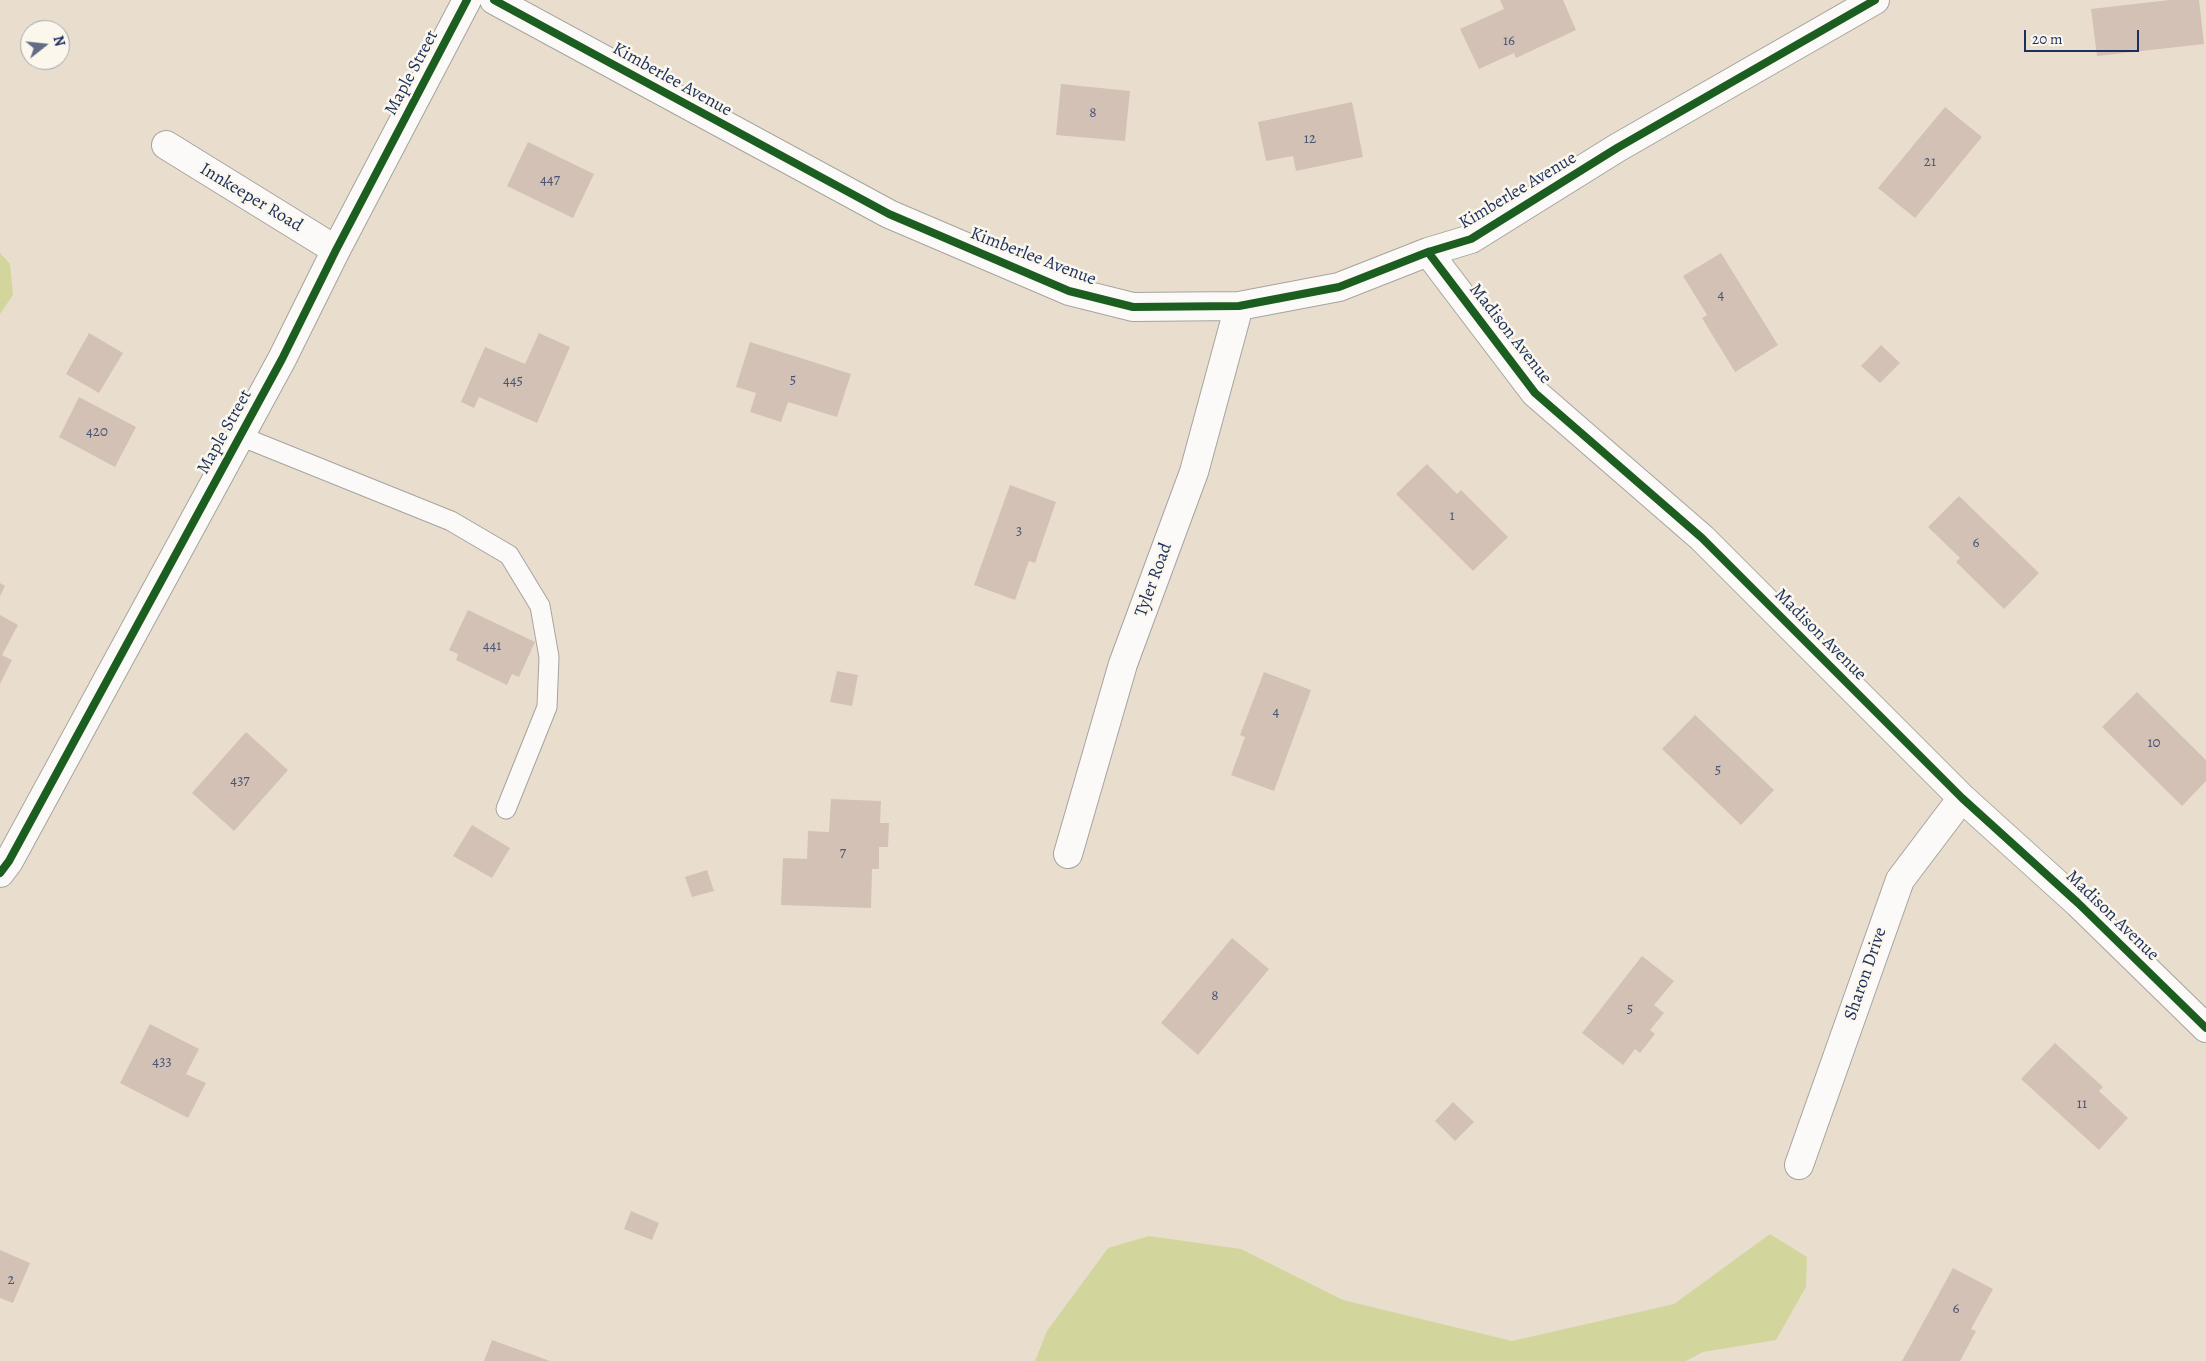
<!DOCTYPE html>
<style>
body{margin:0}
#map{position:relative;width:2206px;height:1361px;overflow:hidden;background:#e9dece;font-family:Alegreya,serif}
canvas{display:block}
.north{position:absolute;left:20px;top:20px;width:50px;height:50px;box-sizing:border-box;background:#fbf7ec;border:1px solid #a1a7b3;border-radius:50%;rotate:74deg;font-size:14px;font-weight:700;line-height:20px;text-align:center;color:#1b2f5e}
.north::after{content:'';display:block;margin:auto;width:18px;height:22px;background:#636c85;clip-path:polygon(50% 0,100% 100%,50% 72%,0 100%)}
.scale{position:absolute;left:2024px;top:30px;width:115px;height:22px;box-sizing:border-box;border:2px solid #1b2f5e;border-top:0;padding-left:6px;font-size:15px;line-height:18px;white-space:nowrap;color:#1b2f5e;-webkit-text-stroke:4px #fbf7ec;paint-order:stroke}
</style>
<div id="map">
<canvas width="2206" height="1361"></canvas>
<div class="north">N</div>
<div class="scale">20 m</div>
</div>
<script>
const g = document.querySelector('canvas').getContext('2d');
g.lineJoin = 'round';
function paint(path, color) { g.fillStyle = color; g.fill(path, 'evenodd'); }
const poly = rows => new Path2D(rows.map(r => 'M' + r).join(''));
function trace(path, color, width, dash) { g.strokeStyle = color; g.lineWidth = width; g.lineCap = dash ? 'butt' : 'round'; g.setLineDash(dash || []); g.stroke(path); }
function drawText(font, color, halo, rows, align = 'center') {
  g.font = font + ' Alegreya,serif'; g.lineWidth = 5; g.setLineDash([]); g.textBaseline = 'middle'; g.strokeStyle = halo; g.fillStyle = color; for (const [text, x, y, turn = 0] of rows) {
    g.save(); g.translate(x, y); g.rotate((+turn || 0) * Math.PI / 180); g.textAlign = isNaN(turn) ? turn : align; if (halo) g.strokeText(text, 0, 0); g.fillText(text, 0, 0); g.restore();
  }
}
const green = poly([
 [0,253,10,264,13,295,0,314],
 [1770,1234,1807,1257,1806,1287,1776,1340,1703,1352,1686,1361,1035,1361,1047,1331,1108,1248,1149,1236,1241,1249,1343,1300,1512,1341,1674,1304]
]);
const building = poly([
 [1500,0,1563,0,1576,30,1516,58,1514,53,1479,69,1460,29,1504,9],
 [2170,0,2199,0,2204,44,2097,56,2091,9],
 [1061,84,1130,91,1125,141,1056,135],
 [1352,102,1363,157,1296,171,1293,156,1266,161,1258,122],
 [1945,107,1982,137,1915,218,1878,188],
 [528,142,594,174,573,218,507,186],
 [1721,253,1778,345,1735,372,1702,318,1707,315,1683,276],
 [89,333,123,353,99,393,66,374],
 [539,333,570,347,537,423,479,397,474,408,461,402,485,347,525,364],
 [750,342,851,374,837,417,788,402,781,422,750,412,756,393,736,387],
 [1881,345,1900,363,1880,383,1861,366],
 [79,397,136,427,115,467,59,437],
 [1427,464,1457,494,1461,490,1508,537,1473,571,1396,494],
 [1010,485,1056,502,1035,563,1029,561,1015,600,974,585],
 [1959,496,2039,573,2004,609,1956,562,1960,558,1928,527],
 [0,583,5,586,0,596],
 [468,610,535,642,519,677,512,674,507,685,456,660,458,654,449,650],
 [0,615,18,625,2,655,12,660,0,684],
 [837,671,858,675,852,706,830,702],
 [1264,672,1311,690,1274,791,1231,775,1245,737,1240,735],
 [2137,692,2206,760,2206,781,2182,806,2102,727],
 [1695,715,1774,790,1741,825,1662,749],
 [246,732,288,770,234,831,192,793],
 [831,799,881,801,880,823,889,823,888,847,879,847,879,869,872,869,871,908,781,905,783,858,807,859,808,831,829,832],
 [472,825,510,848,492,878,453,856],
 [707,870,714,891,692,897,685,877],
 [1232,938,1269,969,1198,1055,1161,1023],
 [1642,956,1674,981,1654,1005,1664,1013,1650,1030,1655,1034,1640,1053,1635,1049,1623,1065,1582,1033],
 [150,1024,199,1049,186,1074,206,1083,188,1118,120,1083],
 [2055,1043,2103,1087,2099,1091,2128,1118,2099,1150,2021,1079],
 [1453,1102,1474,1122,1455,1141,1435,1121],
 [631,1211,659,1223,652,1240,624,1229],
 [0,1250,30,1263,13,1303,0,1298],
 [1953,1268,1993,1289,1971,1329,1976,1331,1960,1361,1902,1361],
 [492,1340,550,1361,484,1361]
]);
const service = poly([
 [240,436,451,521,509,555,540,606,549,657,547,707,506,809]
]);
const minor = poly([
 [494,0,889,214,1069,291,1133,307,1239,306,1339,287,1428,252,1471,239,1617,148,1875,0],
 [166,145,336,250],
 [1428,252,1535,393,1702,538,1962,798,2078,903,2206,1028],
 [1068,854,1123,664,1194,472,1239,306],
 [0,873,9,861,282,359,336,250,467,0],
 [1799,1165,1900,880,1962,798]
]);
const cycleway = poly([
 [494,0,889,214,1069,291,1133,307,1239,306,1339,287,1428,252,1471,239,1617,148,1875,0],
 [1428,252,1535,393,1702,538,1962,798,2078,903,2206,1028],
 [0,873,9,861,282,359,336,250,467,0]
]);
const numberNames = [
 ["16",1509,41],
 ["8",1093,113],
 ["12",1310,139],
 ["21",1930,162],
 ["447",550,180],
 ["4",1721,295],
 ["5",793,380],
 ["445",513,381],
 ["420",97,432],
 ["1",1452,516],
 ["3",1019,531],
 ["6",1976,543],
 ["441",492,646],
 ["4",1276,712],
 ["10",2154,743],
 ["5",1718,770],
 ["437",240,781],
 ["7",843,853],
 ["8",1215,996],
 ["5",1630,1009],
 ["433",162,1062],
 ["11",2082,1104],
 ["2",11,1280],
 ["6",1956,1309]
];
const streetNames = [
 ["Maple Street",412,73,-62],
 ["Kimberlee Avenue",672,80,29],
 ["Kimberlee Avenue",1518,191,-31],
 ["Innkeeper Road",251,198,31],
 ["Kimberlee Avenue",1033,257,21],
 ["Madison Avenue",1510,334,52],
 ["Maple Street",225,432,-61],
 ["Tyler Road",1154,580,-70],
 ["Madison Avenue",1820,635,45],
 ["Madison Avenue",2112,916,44],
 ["Sharon Drive",1866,974,-71]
];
paint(green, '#d2d69c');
paint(building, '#d3c1b5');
trace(service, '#a6a39f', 21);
trace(minor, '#a6a39f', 30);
trace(service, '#fcfaf8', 19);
trace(minor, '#fcfaf8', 28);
trace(cycleway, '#1b5e20', 8);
drawText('15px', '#495474', null, numberNames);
drawText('18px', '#1b2f5e', '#fbf7ec', streetNames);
</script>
